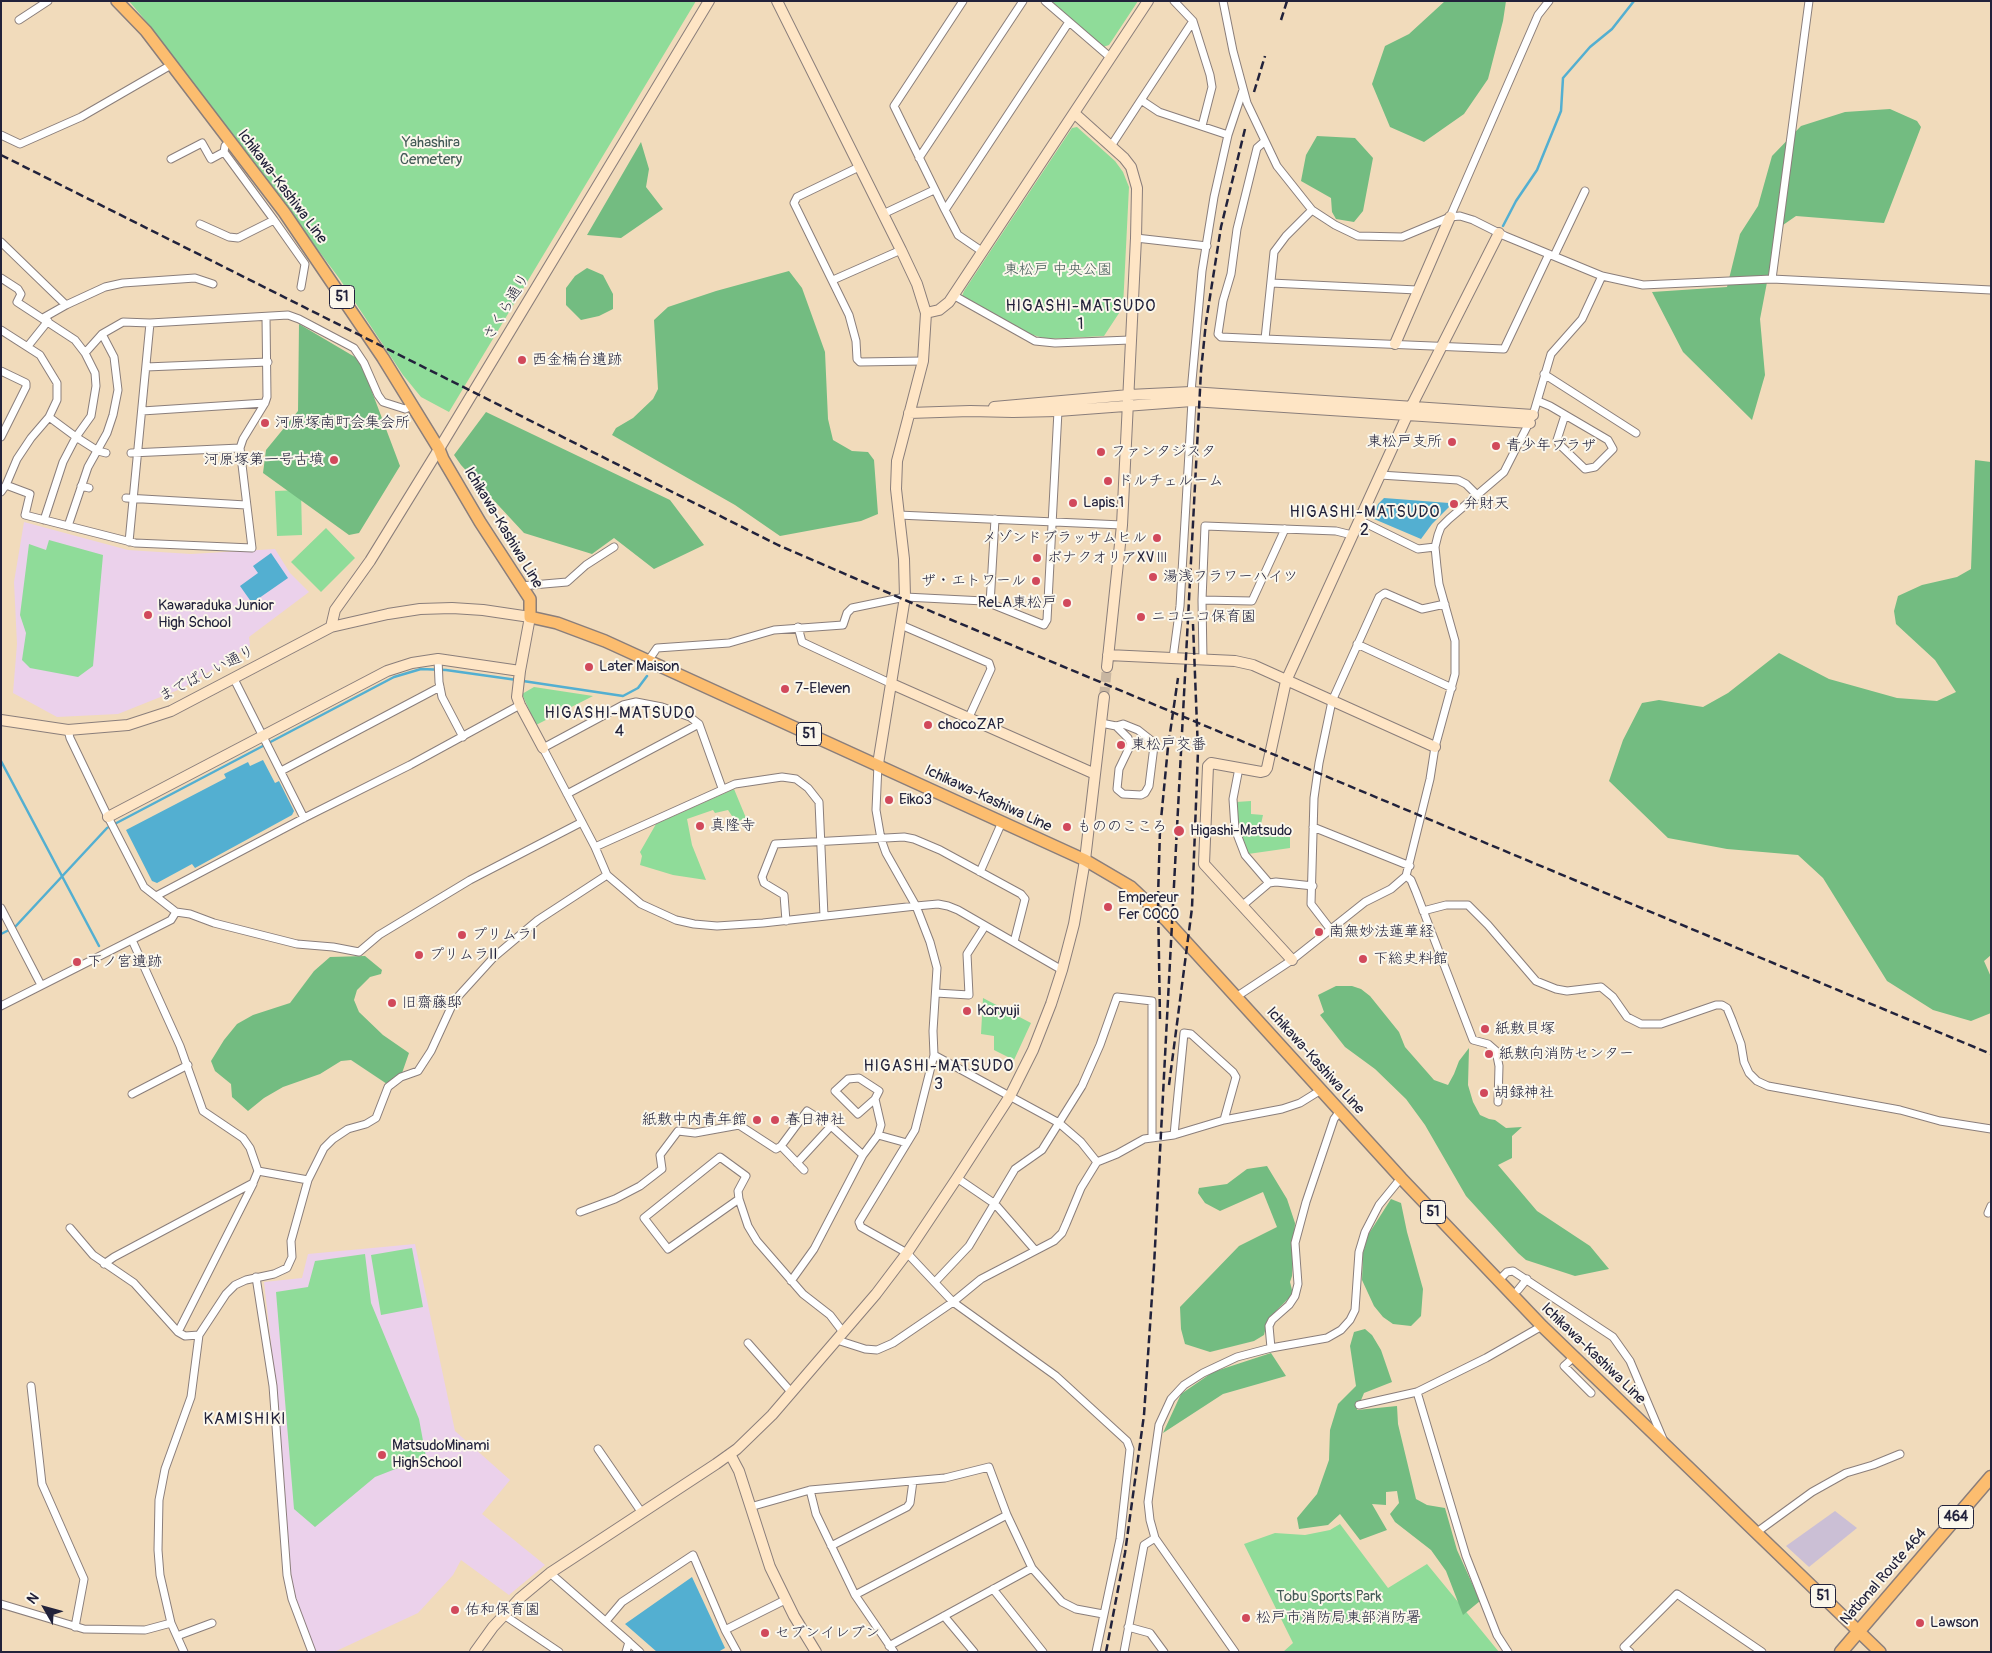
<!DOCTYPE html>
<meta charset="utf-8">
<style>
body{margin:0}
#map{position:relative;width:1992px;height:1653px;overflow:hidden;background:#f1dbbb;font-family:Pangolin,sans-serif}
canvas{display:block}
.frame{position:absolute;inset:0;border:2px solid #22223b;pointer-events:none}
.north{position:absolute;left:20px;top:1583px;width:50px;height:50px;-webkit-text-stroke:4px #fbf7ec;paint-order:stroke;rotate:308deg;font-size:14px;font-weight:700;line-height:20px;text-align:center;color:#22223b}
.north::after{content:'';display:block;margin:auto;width:18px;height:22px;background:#22223b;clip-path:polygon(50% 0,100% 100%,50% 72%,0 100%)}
</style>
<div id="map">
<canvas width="1992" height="1653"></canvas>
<div class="frame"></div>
<div class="north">N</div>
</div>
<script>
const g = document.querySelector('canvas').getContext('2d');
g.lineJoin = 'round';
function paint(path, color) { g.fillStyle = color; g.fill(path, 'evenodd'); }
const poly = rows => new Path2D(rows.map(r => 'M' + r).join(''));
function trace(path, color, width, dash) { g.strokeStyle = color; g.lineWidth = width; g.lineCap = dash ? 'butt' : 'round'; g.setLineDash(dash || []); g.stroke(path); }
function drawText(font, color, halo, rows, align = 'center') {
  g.font = font + ' Pangolin,"Klee One",sans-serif'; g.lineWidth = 4; g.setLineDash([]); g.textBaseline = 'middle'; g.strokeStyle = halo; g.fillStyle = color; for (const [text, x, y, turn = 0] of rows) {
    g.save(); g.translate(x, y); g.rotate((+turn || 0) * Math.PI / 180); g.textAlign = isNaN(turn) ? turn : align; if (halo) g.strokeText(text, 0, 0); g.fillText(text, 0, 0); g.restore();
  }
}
const built = poly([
 [24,522,128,550,191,554,275,549,290,573,309,592,249,637,250,646,183,688,118,714,57,717,13,693,17,644,14,582],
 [415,1244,455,1431,510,1480,482,1514,545,1565,509,1595,461,1560,453,1575,418,1613,334,1652,315,1652,293,1590,287,1538,277,1396,264,1282,302,1278,308,1254]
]);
const industrial = poly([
 [1835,1511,1857,1528,1809,1567,1786,1546]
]);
const green = poly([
 [129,1,696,1,449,412,421,397,403,375,339,278,150,26],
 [1051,1,1138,1,1109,45,1103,47],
 [1077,127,1115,161,1123,172,1129,187,1123,307,1104,336,1047,339,1026,333,962,296,964,291,1072,128],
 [301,490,302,535,277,536,275,491],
 [326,528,355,558,321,592,291,562],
 [49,540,103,555,93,666,78,677,30,668,22,660,26,633,20,615,29,544,46,550],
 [534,687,593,696,536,725,522,694],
 [734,789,746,818,736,822,728,810,715,813,713,810,687,819,692,845,706,880,673,875,640,865,642,856,640,852,656,824],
 [1251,801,1251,814,1263,815,1259,833,1290,837,1290,848,1248,854,1239,830,1236,802],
 [983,998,1031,1023,1014,1060,994,1050,994,1036,981,1034],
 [412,1248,423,1307,381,1315,371,1255],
 [365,1254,371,1303,419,1419,426,1457,375,1477,315,1527,294,1509,276,1292,308,1287,315,1261],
 [1340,1524,1388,1588,1427,1564,1499,1652,1283,1652,1293,1643,1244,1544,1275,1533,1305,1535,1330,1530]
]);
const forest = poly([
 [1445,1,1506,1,1503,21,1488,79,1464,114,1424,142,1390,127,1372,84,1385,46,1409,34],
 [1890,109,1917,121,1921,127,1884,223,1796,216,1783,225,1772,256,1760,319,1765,375,1752,420,1683,352,1652,292,1727,287,1740,234,1758,206,1772,156,1801,126,1845,112],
 [1317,136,1355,138,1373,158,1363,211,1354,222,1336,219,1332,212,1331,198,1301,181,1306,155],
 [641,142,649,169,646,187,663,209,621,238,587,235],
 [587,268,603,275,613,294,613,309,599,316,581,320,566,305,566,288,575,276],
 [789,271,802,288,825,352,828,419,833,440,852,451,868,452,874,460,878,514,861,521,780,536,735,505,612,435,616,428,633,418,653,399,658,389,654,320,668,307,716,291],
 [299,324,360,360,400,466,359,533,349,535,263,473,266,450,298,411],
 [486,412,670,500,704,545,654,569,614,538,592,554,524,533,461,465,454,455],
 [1975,460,1991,462,1991,955,1984,961,1991,977,1991,1013,1971,1021,1933,1010,1887,981,1823,878,1798,855,1727,849,1668,838,1609,781,1623,740,1642,703,1659,700,1703,707,1728,693,1779,653,1829,679,1897,698,1937,701,1956,692,1935,660,1896,624,1894,611,1898,596,1922,585,1957,577,1971,569],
 [365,956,382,970,381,974,370,977,357,990,354,1000,359,1012,383,1035,409,1053,401,1076,387,1084,351,1060,341,1061,320,1074,283,1087,264,1098,248,1111,232,1097,231,1084,215,1071,211,1061,224,1040,237,1024,253,1015,290,1003,314,971,330,957],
 [1336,986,1352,986,1361,989,1370,996,1399,1032,1405,1047,1434,1080,1448,1085,1454,1074,1459,1061,1469,1048,1468,1085,1473,1102,1480,1115,1489,1119,1495,1120,1506,1128,1522,1127,1512,1136,1512,1158,1498,1165,1537,1211,1590,1246,1609,1269,1575,1276,1526,1260,1518,1253,1466,1196,1425,1125,1406,1099,1375,1069,1345,1047,1320,1015,1324,1012,1318,995],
 [1267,1166,1287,1199,1295,1223,1292,1276,1290,1282,1293,1294,1268,1319,1264,1335,1254,1341,1210,1352,1185,1344,1181,1329,1180,1307,1239,1246,1277,1227,1263,1192,1220,1211,1205,1203,1198,1193,1199,1188,1227,1184,1247,1169],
 [1391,1199,1401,1203,1407,1232,1423,1289,1421,1316,1411,1326,1393,1324,1383,1317,1374,1306,1362,1280,1363,1253,1368,1235],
 [1365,1329,1372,1335,1381,1350,1392,1382,1364,1393,1357,1410,1397,1406,1398,1424,1416,1499,1427,1505,1445,1508,1457,1550,1480,1601,1463,1615,1446,1571,1431,1550,1395,1522,1390,1514,1399,1503,1397,1491,1386,1492,1386,1505,1372,1504,1387,1530,1360,1540,1340,1514,1328,1525,1299,1529,1297,1518,1317,1494,1329,1460,1330,1430,1338,1404,1356,1386,1350,1346,1354,1332],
 [1271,1353,1286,1376,1223,1394,1163,1433,1181,1394,1213,1372]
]);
const water = poly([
 [1384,498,1449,503,1449,507,1432,524,1421,539,1374,519,1373,517,1378,504],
 [271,553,288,578,252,603,240,586,258,573,253,566],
 [263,760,275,783,279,781,294,811,292,815,195,868,192,864,157,883,152,881,126,830,226,778,224,774,248,762,250,766],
 [692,1577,725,1648,718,1652,657,1652,625,1624]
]);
const stream = poly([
 [1503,226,1516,201,1537,170,1561,111,1563,78,1590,47,1612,29,1634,1],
 [523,681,623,696,638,688,647,676],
 [1,761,99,946],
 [1,934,15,927,107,828,394,677,421,669,446,670,517,680]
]);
const secondaryTunnel = poly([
 [1104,697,1107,667]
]);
const street = poly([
 [963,1,894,106,945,210,1069,22],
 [1045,1,1111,58],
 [1223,1,1233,51,1247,103,1277,166,1312,210,1335,225,1358,236,1402,237,1450,217,1460,216,1473,220,1505,236,1602,276,1643,285,1772,279,1991,290],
 [19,20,48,1],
 [1193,21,1210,75,1212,87,1202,126],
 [1141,100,1193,21,1174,1],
 [1,135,20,144,81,117,171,65],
 [229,142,225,146,224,152,274,220],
 [1111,146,1141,100,1159,112,1228,135,1243,90],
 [919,158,1023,1],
 [171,159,202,143,211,159,224,152],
 [859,167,797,197,794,203,849,315,856,341,857,359,860,362,923,361],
 [945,210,958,235,983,252],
 [1312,210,1286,236,1274,252,1265,339,1504,349,1549,254],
 [883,214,934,190],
 [1450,217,1538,15,1549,1],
 [200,224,229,237,238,238,274,220,305,264,301,287],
 [1136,238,1207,246],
 [1,242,66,305,43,318],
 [1554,256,1585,191],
 [1,278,18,289,21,294,17,302,75,340,85,353,95,373,96,386,91,416,76,437,63,462,44,520],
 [1772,279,1809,1],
 [833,280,901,250],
 [1271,283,1417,290],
 [953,295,1035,341,1055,343,1130,340],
 [66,305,105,287,123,283,195,278,213,284],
 [1,330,40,355,57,383,57,400,49,417,31,438,17,459,6,485],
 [1265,339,1221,337,1218,334,1223,301,1231,274,1237,229,1257,148,1265,141],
 [28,346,48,321],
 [85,353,102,334,123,322,150,323,288,315,299,319,354,348,364,363,378,395,383,402,405,409,413,405],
 [146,367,268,362],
 [1,371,26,383,26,387,1,437],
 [1544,374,1636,433],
 [1191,392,1202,271,1214,197,1228,135],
 [1538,401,1550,406,1608,440,1613,449,1595,467,1585,469,1559,444,1557,440,1565,415],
 [142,411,265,403],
 [49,417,76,437,98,451,106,453],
 [131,453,240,448],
 [1380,475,1458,480,1466,484,1478,496],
 [81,486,89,488],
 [1,492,6,485,30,494,25,515,135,543,252,548,240,448,243,439,265,403,267,397,266,317],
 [126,498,246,505],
 [898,515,1122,525],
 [1359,520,1418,549,1435,547],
 [68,526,88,467,107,433,113,415,118,390,114,357,102,334],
 [129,542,150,323],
 [521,586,567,582,586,565,614,547],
 [1202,600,1252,601,1285,529],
 [990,604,995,519],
 [901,625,989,663,991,669,969,717],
 [798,627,802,642,892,684],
 [1357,644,1452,688],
 [1173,658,1180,606,1192,401],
 [438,659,439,682,442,697,463,737],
 [1203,660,1202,600,1205,526,1336,531,1352,535],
 [648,661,657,648,729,643,774,630,843,625,847,613,852,608,905,597,984,601,1044,625,1047,620,1058,411],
 [234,679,304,818],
 [1101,723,1116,726,1123,724,1138,730,1152,741,1154,746,1149,786,1145,793,1141,795,1123,794,1117,789,1119,769,1131,744,1128,738,1116,726],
 [878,764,876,810,881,839,886,853,916,906,930,942,937,968,933,1031,934,1055,915,1130,859,1222,861,1227,907,1253,953,1302,1056,1376,1127,1441,1130,1449,1120,1539,1096,1652],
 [1239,768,1233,799,1235,829,1245,855,1269,883,1276,882,1313,886],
 [281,771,440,687],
 [567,794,699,724],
 [1313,827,1410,866],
 [595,847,735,784,782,777,796,779,808,788,819,802,824,916],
 [980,872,1002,822],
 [607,875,641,904,676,920,694,924,717,926,763,923,916,906,938,904,948,906,958,910,1062,970],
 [1406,876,1411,880,1416,892,1473,1040,1488,1044,1496,1051,1499,1066,1498,1102],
 [156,896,304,818,410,765,520,705],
 [1243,905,1269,883],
 [1,908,41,985],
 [1423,911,1446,905,1468,905,1488,925,1536,981,1556,989,1567,991,1601,987,1613,997,1627,1017,1641,1024,1661,1024,1716,1005,1722,1005,1727,1008,1732,1020,1741,1044,1744,1062,1749,1073,1757,1081,1768,1086,1900,1110,1940,1121,1991,1129],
 [176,912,190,914,214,923,297,944,333,947,359,952,379,935,470,880,582,822],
 [786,921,784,895,764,883,762,877,775,844,904,837,914,839,940,850,1021,894,1025,899,1014,942],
 [1331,930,1311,904,1314,798,1319,763,1332,701,1379,597,1385,593,1422,609,1445,604],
 [132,940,180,1046,203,1111,243,1138,250,1148,258,1171,308,1180],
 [936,993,969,995,967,954,985,926],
 [1236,997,1292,960,1365,902,1391,889,1406,876,1430,779,1435,747,1455,674,1455,641,1439,584,1437,567,1435,547,1438,535,1441,527,1449,519,1504,472,1533,415,1551,354,1582,319,1602,276],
 [1,1006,171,920,176,912,144,887,108,817,70,738,68,730],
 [934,1055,1059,1123,1081,1142,1097,1162],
 [132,1094,188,1065],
 [875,1099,858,1114,835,1091,848,1079,859,1078,879,1091,875,1099,881,1125,878,1135],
 [1174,1135,1184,1033,1191,1034,1233,1072,1236,1077,1224,1120],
 [781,1146,804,1170],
 [797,1163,831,1126],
 [957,1178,995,1204,1035,1250],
 [739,1199,738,1191,746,1176,720,1157,644,1218,668,1249,739,1199,748,1226,757,1241,803,1294,830,1315,843,1332],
 [580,1212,615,1199,640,1186,662,1169,660,1155,678,1131,695,1133,739,1125,776,1149,781,1146,807,1111,831,1126,863,1155],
 [1988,1213,1991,1206],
 [70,1228,93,1255,134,1283,178,1332,185,1336,199,1335],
 [104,1264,114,1257,253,1183,258,1171],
 [256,1277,273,1386,287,1575,292,1599,312,1652],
 [791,1281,814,1249,863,1155,878,1135,907,1143],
 [1498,1281,1507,1272,1513,1271,1613,1337,1630,1361,1663,1439],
 [935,1282,969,1246,1015,1169,1042,1150,1082,1086,1100,1045,1117,997,1152,1001,1152,1137],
 [1518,1290,1527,1279],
 [178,1332,253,1184],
 [837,1340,865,1349,877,1350,893,1343,953,1302,981,1279,1054,1241,1062,1233,1066,1224,1081,1188,1097,1162,1117,1154,1144,1139,1174,1135,1224,1120,1282,1109,1300,1103,1321,1090],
 [748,1343,792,1393],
 [1271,1348,1269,1326,1272,1320,1289,1305,1295,1296,1298,1284,1295,1243,1306,1202,1334,1119,1340,1111],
 [1574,1357,1564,1366,1591,1393],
 [31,1386,42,1484,84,1579,75,1627],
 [1417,1392,1466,1556,1497,1635,1508,1652],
 [1359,1405,1417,1392,1486,1358,1542,1326],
 [598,1449,642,1513],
 [810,1490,816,1514,855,1595,894,1652],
 [750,1507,810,1490,945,1478,989,1467,1007,1515,1032,1568,1062,1602,1076,1609,1103,1614],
 [1757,1532,1812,1492,1846,1473,1873,1465,1900,1454],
 [831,1546,907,1507,910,1503,913,1481],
 [550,1573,629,1642,626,1652],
 [993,1589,1043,1652],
 [855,1595,1007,1515],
 [1,1604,84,1629,145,1630,171,1623],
 [504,1615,559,1652],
 [944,1616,974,1652],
 [606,1621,622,1602,693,1555,725,1630,737,1652],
 [1128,1627,1150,1633,1164,1652],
 [725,1630,785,1600],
 [177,1636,212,1623],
 [629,1642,640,1652],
 [889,1646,1032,1568],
 [184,1652,171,1623,160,1575,158,1550,159,1500,165,1469,191,1397,199,1335,226,1294,235,1285,246,1280,274,1274,287,1268,292,1257,291,1241,308,1180,324,1148,333,1139,348,1129,366,1124,376,1118,388,1087,401,1077,418,1071,431,1051,454,1001,494,957,538,920,607,875,595,847,543,748,623,705,636,702,662,707,690,717,699,724,722,788],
 [1124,1652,1144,1545,1155,1538],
 [1235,1652,1155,1538,1150,1520,1148,1502,1159,1425,1171,1399,1184,1385,1203,1373,1237,1357,1271,1348,1327,1338,1341,1330,1350,1320,1355,1310,1359,1252,1365,1232,1379,1205,1401,1178],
 [1630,1652,1624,1647,1677,1594,1762,1652]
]);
const secondary = poly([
 [777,1,901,250,917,284,926,313,923,361,897,461,896,489,904,559,905,597,878,764],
 [1074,113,1124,158,1131,167,1137,188,1136,238,1122,525,1107,667],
 [926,313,939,310,949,302,1148,1],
 [1395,344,1450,217],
 [994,407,1129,395,1191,392,1533,415],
 [909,413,970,411,1013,412,1058,411,1192,401,1530,423],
 [331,627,335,610,370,561,439,449,709,1],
 [1108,655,1235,661,1253,665,1435,747],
 [892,684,1095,774],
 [1,720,68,730,128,725,171,711,331,627,388,614,420,609,452,608,483,610,530,617,520,671,517,697,520,705,543,748],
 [108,817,387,671,412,663,438,659,520,671],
 [1292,960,1204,864,1208,766,1211,763,1261,772,1265,771,1267,768,1286,681,1411,407,1499,233],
 [730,1454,739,1471,770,1567,794,1616,816,1652],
 [475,1652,493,1627,520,1598,550,1573,716,1464,737,1449,772,1415,876,1294,907,1253,957,1178,1010,1096,1033,1050,1051,1004,1062,970,1074,924,1085,860,1104,697]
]);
const primary = poly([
 [117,1,146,31,284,212,383,358,439,449,443,459,480,522,530,599,530,617,557,623,605,641,1085,860,1131,887,1167,921,1401,1178,1542,1326,1880,1652]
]);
const highway = poly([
 [1841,1652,1991,1477]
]);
const rail = poly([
 [1281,20,1287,1],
 [1254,92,1265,56],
 [1,155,778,545,935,613,1991,1054],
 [1160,1019,1158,898,1160,830,1168,747,1178,678],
 [1169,1085,1192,908,1198,751,1193,624],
 [1106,1652,1125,1553,1144,1415,1154,1266,1201,371,1206,322,1221,227,1245,129]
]);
const markers = [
 [522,360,5,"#d1495b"],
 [265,423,5,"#d1495b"],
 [1452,442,5,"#d1495b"],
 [1496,446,5,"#d1495b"],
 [1101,452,5,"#d1495b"],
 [334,460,5,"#d1495b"],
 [1108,481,5,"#d1495b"],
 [1073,503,5,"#d1495b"],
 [1454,504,5,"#d1495b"],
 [1157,538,5,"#d1495b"],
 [1037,558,5,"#d1495b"],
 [1153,577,5,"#d1495b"],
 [1036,581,5,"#d1495b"],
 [1067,603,5,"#d1495b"],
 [148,615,5,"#d1495b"],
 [1141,617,5,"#d1495b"],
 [589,667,5,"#d1495b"],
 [785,689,5,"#d1495b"],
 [928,725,5,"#d1495b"],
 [1121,745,5,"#d1495b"],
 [889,800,5,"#d1495b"],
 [700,826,5,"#d1495b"],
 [1067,827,5,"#d1495b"],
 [1179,831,6,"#d1495b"],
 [1108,907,5,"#d1495b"],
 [1319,932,5,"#d1495b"],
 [462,935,5,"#d1495b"],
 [419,955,5,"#d1495b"],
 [1363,959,5,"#d1495b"],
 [77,962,5,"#d1495b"],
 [392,1003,5,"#d1495b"],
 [967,1011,5,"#d1495b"],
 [1485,1029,5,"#d1495b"],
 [1489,1054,5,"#d1495b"],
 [1484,1093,5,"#d1495b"],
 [757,1120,5,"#d1495b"],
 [775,1120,5,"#d1495b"],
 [382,1455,5,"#d1495b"],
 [455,1610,5,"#d1495b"],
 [1246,1618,5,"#d1495b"],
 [1920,1623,5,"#d1495b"],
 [765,1633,5,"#d1495b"]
];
const shields = [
 [342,297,25],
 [809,734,25],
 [1433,1212,25],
 [1956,1517,35],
 [1823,1596,25]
];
const shieldNames = [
 ["51",342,297],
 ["51",809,734],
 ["51",1433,1212],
 ["464",1956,1517],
 ["51",1823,1596]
];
const parkNames = [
 ["Yahashira",431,143],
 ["Cemetery",431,160],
 ["東松戸 中央公園",1058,270],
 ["Tobu Sports Park",1329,1597]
];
const streetNames = [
 ["Ichikawa-Kashiwa Line",282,187,53],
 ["さくら通り",507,307,-59],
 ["Ichikawa-Kashiwa Line",503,528,59],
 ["までばしい通り",207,674,-27],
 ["Ichikawa-Kashiwa Line",988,799,25],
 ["Ichikawa-Kashiwa Line",1315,1061,48],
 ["Ichikawa-Kashiwa Line",1593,1354,44],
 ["National Route 464",1884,1577,-49]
];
const poiNames = [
 ["西金楠台遺跡",532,360],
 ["河原塚南町会集会所",275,423],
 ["東松戸支所",1442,442,"right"],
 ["青少年プラザ",1506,446],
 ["ファンタジスタ",1111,452],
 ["河原塚第一号古墳",324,460,"right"],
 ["ドルチェルーム",1118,481],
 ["Lapis.1",1083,503],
 ["弁財天",1464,504],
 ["メゾンドブラッサムヒル",1147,538,"right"],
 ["ボナクオリアXVⅢ",1047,558],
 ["湯浅フラワーハイツ",1163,577],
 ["ザ・エトワール",1026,581,"right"],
 ["ReLA東松戸",1057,603,"right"],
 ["Kawaraduka Junior",158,606],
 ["High School",158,623],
 ["ニコニコ保育園",1151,617],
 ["Later Maison",599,667],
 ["7-Eleven",795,689],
 ["chocoZAP",938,725],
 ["東松戸交番",1131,745],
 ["Eiko3",899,800],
 ["真隆寺",710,826],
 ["もののこころ",1077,827],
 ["Higashi-Matsudo",1190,831],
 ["Empereur",1118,898],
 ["Fer COCO",1118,915],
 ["南無妙法蓮華経",1329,932],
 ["プリムラI",472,935],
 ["プリムラII",429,955],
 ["下総史料館",1373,959],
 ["下ノ宮遺跡",87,962],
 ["旧齋藤邸",402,1003],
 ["Koryuji",977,1011],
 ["紙敷貝塚",1495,1029],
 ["紙敷向消防センター",1499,1054],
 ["胡録神社",1494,1093],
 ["紙敷中内青年館",747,1120,"right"],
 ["春日神社",785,1120],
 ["MatsudoMinami",392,1446],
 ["HighSchool",392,1463],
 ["佑和保育園",465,1610],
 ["松戸市消防局東部消防署",1256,1618],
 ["Lawson",1930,1623],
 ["セブンイレブン",775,1633]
];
const neighbourhoodNames = [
 ["HIGASHI-MATSUDO",1081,307],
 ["1",1081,325],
 ["HIGASHI-MATSUDO",1365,513],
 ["2",1365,531],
 ["HIGASHI-MATSUDO",620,714],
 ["4",620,732],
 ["HIGASHI-MATSUDO",939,1067],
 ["3",939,1085],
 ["KAMISHIKI",245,1420]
];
paint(built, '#ebd1eb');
paint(industrial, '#cbbfd5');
paint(green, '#8fdc99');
paint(forest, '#73bc81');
paint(water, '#53afd1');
trace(stream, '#53afd1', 2.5);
trace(secondaryTunnel, '#c8b6a1', 10, [10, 5]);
trace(street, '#8a7e7b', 9);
trace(secondary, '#8a7e7b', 12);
trace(primary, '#8a7e7b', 14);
trace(highway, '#8a7e7b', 15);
trace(street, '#fff', 7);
trace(secondary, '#fee5c5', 10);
trace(primary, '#fcbd6f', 11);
trace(highway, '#fcbd6f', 12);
trace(rail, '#22223b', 2.5, [8, 4]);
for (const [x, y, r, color] of markers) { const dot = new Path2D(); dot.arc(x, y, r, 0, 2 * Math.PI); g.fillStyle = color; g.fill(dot); trace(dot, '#fbf7ec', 2); }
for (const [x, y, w] of shields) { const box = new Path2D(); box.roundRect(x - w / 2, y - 11.5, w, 23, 4); g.fillStyle = '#fbf7ec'; g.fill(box); trace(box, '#22223b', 1); }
drawText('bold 14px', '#22223b', null, shieldNames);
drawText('15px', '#435a57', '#fbf7ec', parkNames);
drawText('15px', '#22223b', '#fbf7ec', streetNames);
drawText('15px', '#22223b', '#fbf7ec', poiNames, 'left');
g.letterSpacing = '1px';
drawText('16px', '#22223b', '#fbf7ec', neighbourhoodNames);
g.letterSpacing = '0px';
</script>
